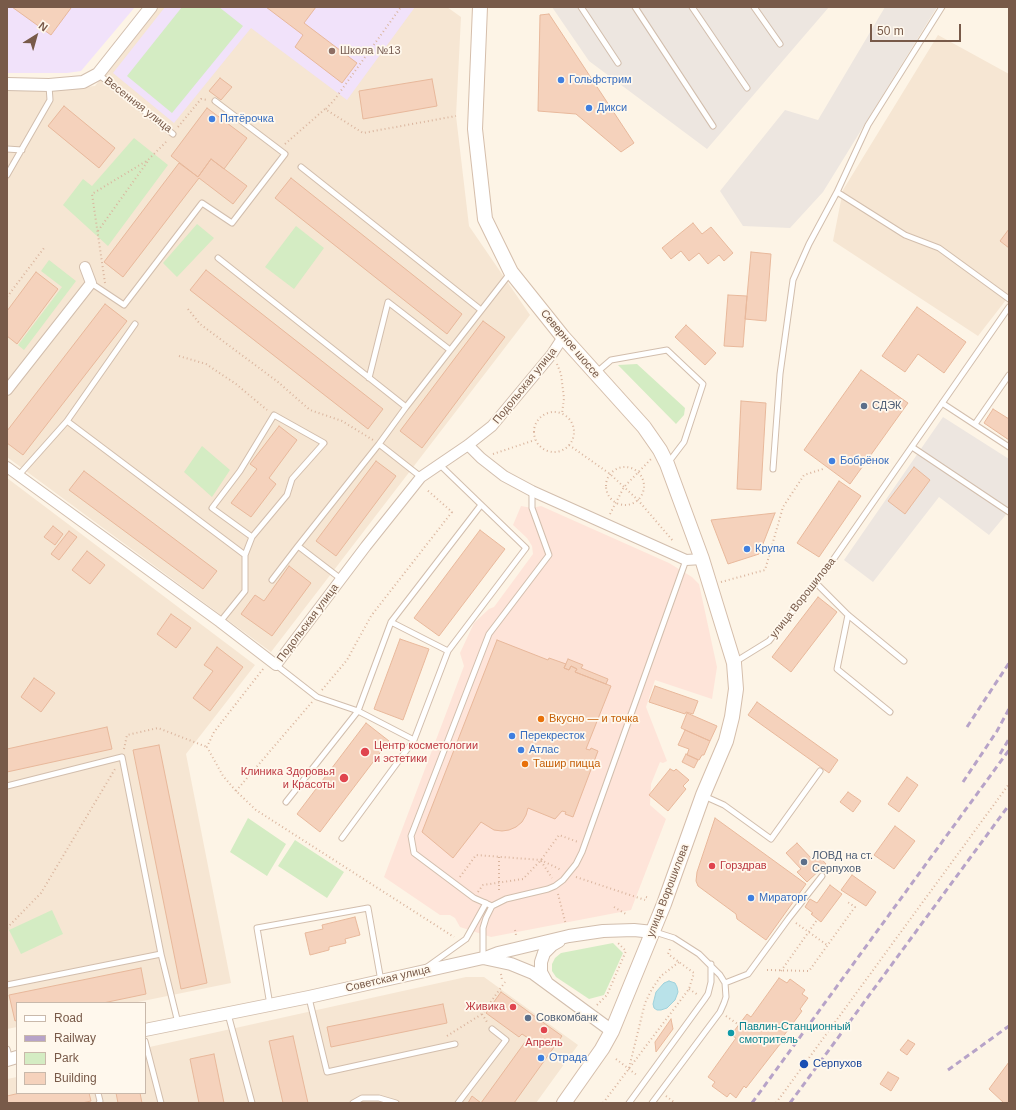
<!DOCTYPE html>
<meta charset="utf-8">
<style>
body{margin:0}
#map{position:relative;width:1016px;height:1110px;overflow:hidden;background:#fdf4e6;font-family:Arial,sans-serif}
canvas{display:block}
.frame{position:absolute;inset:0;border:8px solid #785a49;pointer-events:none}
.legend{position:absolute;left:16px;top:1002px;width:130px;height:92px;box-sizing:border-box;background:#fff8ed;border:1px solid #c9b9ab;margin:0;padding:5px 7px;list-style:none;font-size:12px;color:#785a49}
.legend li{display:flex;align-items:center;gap:8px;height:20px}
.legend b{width:20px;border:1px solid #c9b9ab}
.north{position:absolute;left:16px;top:16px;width:40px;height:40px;-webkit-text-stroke:3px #fff8ed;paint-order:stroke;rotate:37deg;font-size:11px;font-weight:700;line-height:16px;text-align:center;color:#785a49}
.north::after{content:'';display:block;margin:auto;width:14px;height:18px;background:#785a49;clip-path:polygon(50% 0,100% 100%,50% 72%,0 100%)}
.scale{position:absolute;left:870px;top:24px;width:91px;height:18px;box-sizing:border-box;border:2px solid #785a49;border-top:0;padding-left:5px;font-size:12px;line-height:14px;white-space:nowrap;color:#785a49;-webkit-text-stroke:3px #fff8ed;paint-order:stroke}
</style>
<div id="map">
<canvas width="1016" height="1110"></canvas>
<div class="frame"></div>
<ul class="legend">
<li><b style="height:5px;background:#fff"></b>Road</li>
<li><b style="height:5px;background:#b7a3c8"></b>Railway</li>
<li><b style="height:11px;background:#d4ecc3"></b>Park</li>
<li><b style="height:11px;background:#f5d2bc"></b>Building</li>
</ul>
<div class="north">N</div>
<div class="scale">50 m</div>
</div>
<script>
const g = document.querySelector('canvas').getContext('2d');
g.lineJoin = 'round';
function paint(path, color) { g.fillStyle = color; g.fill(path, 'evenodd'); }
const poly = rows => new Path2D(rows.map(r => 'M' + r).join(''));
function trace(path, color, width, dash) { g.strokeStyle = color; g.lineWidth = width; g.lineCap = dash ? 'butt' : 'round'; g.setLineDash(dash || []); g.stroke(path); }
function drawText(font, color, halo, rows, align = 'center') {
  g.font = font + ' Arial,sans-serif'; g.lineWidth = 3.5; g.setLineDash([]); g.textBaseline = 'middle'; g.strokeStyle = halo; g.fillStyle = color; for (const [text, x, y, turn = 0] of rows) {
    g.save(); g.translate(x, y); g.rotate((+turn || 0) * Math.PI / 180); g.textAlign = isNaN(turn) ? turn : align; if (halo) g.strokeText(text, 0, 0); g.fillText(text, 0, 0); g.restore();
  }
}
const residential = poly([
 [157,7,447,7,461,17,456,116,469,226,530,315,271,652,7,457,7,88,66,89,95,86],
 [938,35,1009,74,1009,296,978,336,833,241,843,190],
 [7,478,255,665,186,754,231,983,133,1003,17,1003,17,1027,7,1029],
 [466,977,484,977,578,1045,536,1103,7,1103,7,1079,17,1077,17,1093,145,1093,145,1048]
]);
const commercial = poly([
 [521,506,532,508,541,506,669,563,692,577,699,584,717,667,712,699,655,680,646,707,667,761,663,763,660,762,651,784,650,805,666,819,631,910,491,937,460,927,455,918,450,915,440,915,384,877,464,666,460,653,474,623,489,609,494,607,533,554,532,546,527,538,513,525]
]);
const industrial = poly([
 [552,7,829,7,707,149,589,61],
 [885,7,937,7,823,192,790,228,743,226,720,191,785,110,818,120],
 [943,417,1009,459,1009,511,989,535,939,497,873,582,844,560]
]);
const education = poly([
 [7,7,135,7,81,71,67,73,7,73],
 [165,7,415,7,347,100,251,28,174,123,113,73]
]);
const green = poly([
 [182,7,219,7,243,26,172,113,127,76],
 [134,138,168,165,108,246,63,205,83,179,92,186],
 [197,224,214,238,177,277,163,263],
 [296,226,324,248,294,289,265,267],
 [49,260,76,281,24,350,18,345,62,287,41,271],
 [637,364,685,408,684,415,676,424,618,365],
 [202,446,230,470,212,497,184,472],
 [248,818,286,844,267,876,230,852],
 [295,840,344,872,327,898,278,866],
 [52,910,63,934,21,954,9,930],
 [613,943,623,953,604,995,589,999,556,977,552,971,552,964,555,958,561,953]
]);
const water = poly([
 [669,981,675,983,677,987,678,992,675,1000,667,1008,661,1010,657,1010,654,1008,653,1004,656,992,664,983,669,981]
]);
const building = poly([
 [12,7,69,7,71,8,51,35,12,7],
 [266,7,316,7,304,23,357,63,342,83,295,47,303,35,266,7],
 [549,14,634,143,621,152,576,114,538,111,540,15,549,14],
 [220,78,232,87,221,100,209,91,220,78],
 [432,79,437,106,363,119,359,91,432,79],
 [64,106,115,148,99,168,48,126,64,106],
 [207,108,247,138,224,169,211,159,198,177,171,156,207,108],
 [211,159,247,186,233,204,199,178,123,277,104,262,179,163,198,177,211,159],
 [291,178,462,314,447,334,275,198,291,178],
 [693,223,702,234,711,227,733,253,724,261,719,255,708,264,699,253,689,261,681,251,671,259,662,248,693,223],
 [1009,229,1009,248,1000,241,1009,229],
 [751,252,771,254,766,321,745,319,751,252],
 [206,270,383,409,368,429,190,290,206,270],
 [36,272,58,289,17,344,7,336,7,311,36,272],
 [728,295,747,296,743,347,724,346,728,295],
 [105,304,127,321,23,455,7,443,7,431,105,304],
 [917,307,966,342,944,373,918,354,905,372,882,356,917,307],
 [483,321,505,337,422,448,400,431,483,321],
 [686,325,716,353,705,365,675,337,686,325],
 [861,370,908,403,850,484,804,450,861,370],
 [741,401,766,403,761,490,737,489,741,401],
 [993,409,1009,419,1009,440,984,423,993,409],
 [279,426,297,440,269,478,276,484,251,517,231,503,257,469,250,464,279,426],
 [376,461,396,476,336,556,316,541,376,461],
 [914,467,930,480,905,514,888,501,914,467],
 [84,471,217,571,203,589,69,490,84,471],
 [839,481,861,496,819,557,797,543,839,481],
 [775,513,759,554,728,564,711,520,775,513],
 [53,526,63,534,55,545,44,537,53,526],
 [480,530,505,549,439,636,414,618,480,530],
 [69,531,77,537,59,560,51,554,69,531],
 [87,551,105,565,90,584,72,570,87,551],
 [289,566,311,583,272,636,241,614,255,595,264,601,289,566],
 [818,597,837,612,791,672,772,657,818,597],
 [171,614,191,628,176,648,157,634,171,614],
 [400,639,429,649,403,720,374,709,400,639],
 [497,640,548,660,549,658,566,664,564,668,569,670,571,666,577,669,575,672,611,686,586,749,590,750,591,748,598,751,573,817,565,814,566,812,562,811,555,819,528,808,526,815,522,822,516,827,509,830,502,831,494,830,481,822,453,858,422,832,497,640],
 [217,647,243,667,210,711,193,698,213,671,204,665,217,647],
 [568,659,583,665,581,668,608,679,606,684,575,672,577,669,571,666,569,670,564,668,568,659],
 [34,678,55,693,41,712,21,697,34,678],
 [655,686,698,701,693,714,686,712,685,714,649,702,655,686],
 [757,702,838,760,829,773,748,715,757,702],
 [687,713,717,726,710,741,681,728,687,713],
 [366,723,389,741,320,832,297,814,366,723],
 [107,727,112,749,7,772,7,749,107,727],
 [685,730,710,741,704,755,702,755,699,760,687,755,689,749,678,745,685,730],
 [159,745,207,983,181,989,133,750,159,745],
 [686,754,698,760,694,768,682,762,686,754],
 [670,769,674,771,676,769,689,780,683,786,686,789,668,811,649,795,670,769],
 [907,777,918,785,899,812,888,804,907,777],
 [848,792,861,801,853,812,840,802,848,792],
 [715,818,806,884,766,940,737,919,736,914,698,886,696,881,697,872,715,818],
 [895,826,915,841,894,869,874,855,895,826],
 [797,843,811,858,816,853,826,864,807,882,797,872,801,869,786,853,797,843],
 [852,875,876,892,866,906,841,890,852,875],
 [830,885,842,894,821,922,811,914,813,913,805,907,810,899,817,903,830,885],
 [355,917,360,935,345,939,346,943,329,947,329,950,310,955,305,933,323,929,322,925,355,917],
 [141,968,146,994,103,1003,17,1003,17,1020,15,1021,9,995,141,968],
 [779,978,787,983,790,979,805,990,802,994,808,998,800,1009,802,1011,782,1038,784,1039,746,1088,744,1086,736,1098,730,1093,727,1097,712,1086,715,1082,708,1077,736,1038,731,1035,747,1014,751,1017,779,978],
 [501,992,562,1036,514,1103,468,1103,472,1096,481,1103,528,1038,522,1034,519,1037,486,1013,501,992],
 [443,1004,447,1023,331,1047,327,1027,443,1004],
 [671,1019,673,1029,656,1052,655,1042,671,1019],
 [293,1036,308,1103,283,1103,269,1041,293,1036],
 [908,1040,915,1044,907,1055,900,1050,908,1040],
 [214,1054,224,1103,199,1103,190,1059,214,1054],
 [1009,1062,1009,1103,1004,1103,989,1089,1009,1062],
 [888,1072,899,1078,891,1091,880,1084,888,1072],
 [20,1093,89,1093,91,1101,82,1103,7,1103,7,1096,20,1093],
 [116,1093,140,1093,142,1103,118,1103,116,1093]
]);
const path = poly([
 [326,109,335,99,401,7],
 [178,127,201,99,208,100],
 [285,144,325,109,363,133,456,116],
 [98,231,148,161],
 [105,283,92,194,148,160,168,140],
 [7,297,44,248],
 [188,309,200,324,278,382,310,410,342,421,373,440],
 [179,356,206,364,236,384,267,410],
 [557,364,561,374,564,398,562,414],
 '534 432a20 20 0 1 1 40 0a20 20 0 1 1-40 0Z',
 [569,445,610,474,638,500,673,541],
 [493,454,535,440],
 '606 486a19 19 0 1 1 38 0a19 19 0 1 1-38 0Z',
 [610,514,624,487,651,459],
 [721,582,765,570,783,507,804,475,823,469],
 [263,669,214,732,207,747,223,776,236,791,256,810,454,937],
 [322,690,347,660,371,616,452,512,426,489],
 [124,749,127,735,158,728,207,747],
 [236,791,312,702],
 [499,857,499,893],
 [541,861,552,878],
 [460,877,476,855,541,860,561,870],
 [576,877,645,900],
 [478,892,483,885,523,879,541,860,559,835,578,842],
 [558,894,566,925],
 [646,897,649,898],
 [614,907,626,914],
 [796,923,827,945],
 [7,928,41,893,115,769],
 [515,930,516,935],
 [767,970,809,971,855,907,846,901],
 [781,971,817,920],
 [501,974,502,980],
 [689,989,698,995],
 [597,1005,607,995,626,951,618,943],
 [482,1014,487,1022],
 [726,1016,739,1025],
 [447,1036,482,1014,505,982],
 [616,1059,638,1076],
 [629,1068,645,1003,652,989,661,976,679,962],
 [666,1096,675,1103],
 [603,1103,689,989,694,973,668,954,670,949],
 [776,1103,1009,784]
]);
const service = poly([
 [581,7,618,63],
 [635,7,713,126],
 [692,7,747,88],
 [754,7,780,44],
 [942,7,868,125,837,192,905,235,939,248,1009,299],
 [98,74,173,134],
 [7,149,22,150],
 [301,167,481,310],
 [7,175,50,100,49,86],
 [218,258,406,407],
 [91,283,124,305,202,203,232,223,285,154,215,101],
 [597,372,611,360,667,350,703,384,684,442,668,463],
 [369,378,388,302,450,350],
 [942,403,1009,447],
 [67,421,245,555,245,591,220,622],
 [975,424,1009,375],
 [379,444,421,477],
 [912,447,1009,512],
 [773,469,780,374,793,280,809,244,837,192],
 [18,476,67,421,135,324],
 [245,555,252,537,287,495,292,479,324,443,274,415,240,471,212,508,252,537],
 [341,579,298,546,379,444,406,407,511,272],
 [272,580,298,546],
 [816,583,848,615,904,661],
 [848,615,837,669,890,712],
 [391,622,448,651],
 [735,662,769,641,826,570,1009,307],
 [276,665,317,697,358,711,414,740],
 [7,786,122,757,161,954],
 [704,796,724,805,771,839,820,771],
 [286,802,358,711,391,622,481,505],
 [342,838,414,740,448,651,526,548,439,464],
 [492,906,474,898,414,853,411,836,489,634,549,555,532,508,532,491],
 [483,958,483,928,486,918,492,906,506,899,548,889,555,886,563,880,576,864,582,852,686,560],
 [427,967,466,939,486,903],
 [725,983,748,974,789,918,822,876],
 [7,985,161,954,178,1023],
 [309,998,327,1072,455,1044],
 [270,1005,257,928,368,908,381,981],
 [228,1014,252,1103],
 [145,1041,161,1103],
 [7,1049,10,1059],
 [98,1093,100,1101,99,1103],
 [353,1103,362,1098,379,1098,396,1103],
 [458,1103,506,1040,492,1029],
 [629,1103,704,1000,708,994,711,982,711,964],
 [652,1103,720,1012,724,1003,726,997,725,983,720,975,699,954,674,938,655,932]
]);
const minor = poly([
 [7,390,91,283,85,267],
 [468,445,481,458,504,476,532,491,686,560,702,559],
 [7,467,220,622,276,665,366,546,421,477,468,445,492,426,552,354,563,337]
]);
const tertiary = poly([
 [7,84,49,85,83,82,98,74,151,7],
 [485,958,498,953,569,936,603,931,634,930,653,932],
 [547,983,541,972,541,962,544,953,552,945,559,941],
 [145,1030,309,997,483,958,511,964,533,973,612,1031],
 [7,1060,17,1057]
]);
const secondary = poly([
 [480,7,475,129,485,219,511,272,563,337,644,427,660,450,667,464,702,559,734,663,736,689,732,717,726,741,703,795,664,904,612,1031,602,1049,564,1103]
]);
const rail = poly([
 [967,727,1009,663],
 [1000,754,1009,739],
 [963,782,997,731,1009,709],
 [948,1070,1009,1026],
 [752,1103,1009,750],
 [790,1103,1009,805]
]);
const markers = [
 [332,51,4,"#8d6e63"],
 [561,80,4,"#3f7fe0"],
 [589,108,4,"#3f7fe0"],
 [212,119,4,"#3f7fe0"],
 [864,406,4,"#5c6f8a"],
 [832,461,4,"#3f7fe0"],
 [747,549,4,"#3f7fe0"],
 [541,719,4,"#e8710a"],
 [512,736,4,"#3f7fe0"],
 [521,750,4,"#3f7fe0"],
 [365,752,5,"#e0444e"],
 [525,764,4,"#e8710a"],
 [344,778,5,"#e0444e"],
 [804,862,4,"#5c6f8a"],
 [712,866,4,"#e0444e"],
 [751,898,4,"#3f7fe0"],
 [513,1007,4,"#e0444e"],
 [528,1018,4,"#5c6f8a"],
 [544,1030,4,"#e0444e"],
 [731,1033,4,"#0f9aa8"],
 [541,1058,4,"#3f7fe0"],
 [804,1064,5,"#1a4fb4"]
];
const educationNames = [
 ["Школа №13",340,51]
];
const shopNames = [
 ["Гольфстрим",569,80],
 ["Дикси",597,108],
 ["Пятёрочка",220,119],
 ["Бобрёнок",840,461],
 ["Крупа",755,549],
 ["Перекресток",520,736],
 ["Атлас",529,750],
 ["Мираторг",759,898],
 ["Отрада",549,1058]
];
const streetNames = [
 ["Весенняя улица",138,105,38],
 ["Северное шоссе",570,344,50],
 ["Подольская улица",525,386,-51],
 ["улица Ворошилова",803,598,-52],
 ["Подольская улица",308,623,-53],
 ["улица Ворошилова",668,891,-69],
 ["Советская улица",388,979,-13]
];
const serviceNames = [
 ["СДЭК",872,406],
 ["ЛОВД на ст.",812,856],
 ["Серпухов",812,869],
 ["Совкомбанк",536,1018]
];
const foodNames = [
 ["Вкусно — и точка",549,719],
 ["Ташир пицца",533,764]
];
const healthNames = [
 ["Центр косметологии",374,746],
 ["и эстетики",374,759],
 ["Клиника Здоровья",335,772,"right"],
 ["и Красоты",335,785,"right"],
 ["Горздрав",720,866],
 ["Живика",505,1007,"right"],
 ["Апрель",544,1043,"center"]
];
const cultureNames = [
 ["Павлин-Станционный",739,1027],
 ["смотритель",739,1040]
];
const transitNames = [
 ["Серпухов",813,1064]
];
paint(residential, '#f6e6d3');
paint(commercial, '#fee4d9');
paint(industrial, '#ede6e0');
paint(education, '#f1e2fa');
paint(green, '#d4ecc3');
paint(water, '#b9e2e9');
trace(water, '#9ed1db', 1);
paint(building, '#f5d2bc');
trace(building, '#e8b89b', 1);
trace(service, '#d2bead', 7);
trace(minor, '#d2bead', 12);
trace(tertiary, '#d2bead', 14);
trace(secondary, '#d5beab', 16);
trace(path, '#dab59e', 2, [1, 3]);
trace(service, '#fff', 5);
trace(minor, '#fff', 10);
trace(tertiary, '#fff', 12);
trace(secondary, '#fff', 14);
trace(rail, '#b7a3c8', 3, [6, 4]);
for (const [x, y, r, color] of markers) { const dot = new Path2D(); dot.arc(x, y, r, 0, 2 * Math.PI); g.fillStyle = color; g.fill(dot); trace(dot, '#fff8ed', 1.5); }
drawText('11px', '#785e54', '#fff8ed', educationNames, 'left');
drawText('11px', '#366cbe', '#fff8ed', shopNames, 'left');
drawText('11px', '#785a49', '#fff8ed', streetNames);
drawText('11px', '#4e5e75', '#fff8ed', serviceNames, 'left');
drawText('11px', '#c56008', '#fff8ed', foodNames, 'left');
drawText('11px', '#be3a42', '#fff8ed', healthNames, 'left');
drawText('11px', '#0d838f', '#fff8ed', cultureNames, 'left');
drawText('11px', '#164399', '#fff8ed', transitNames, 'left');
</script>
